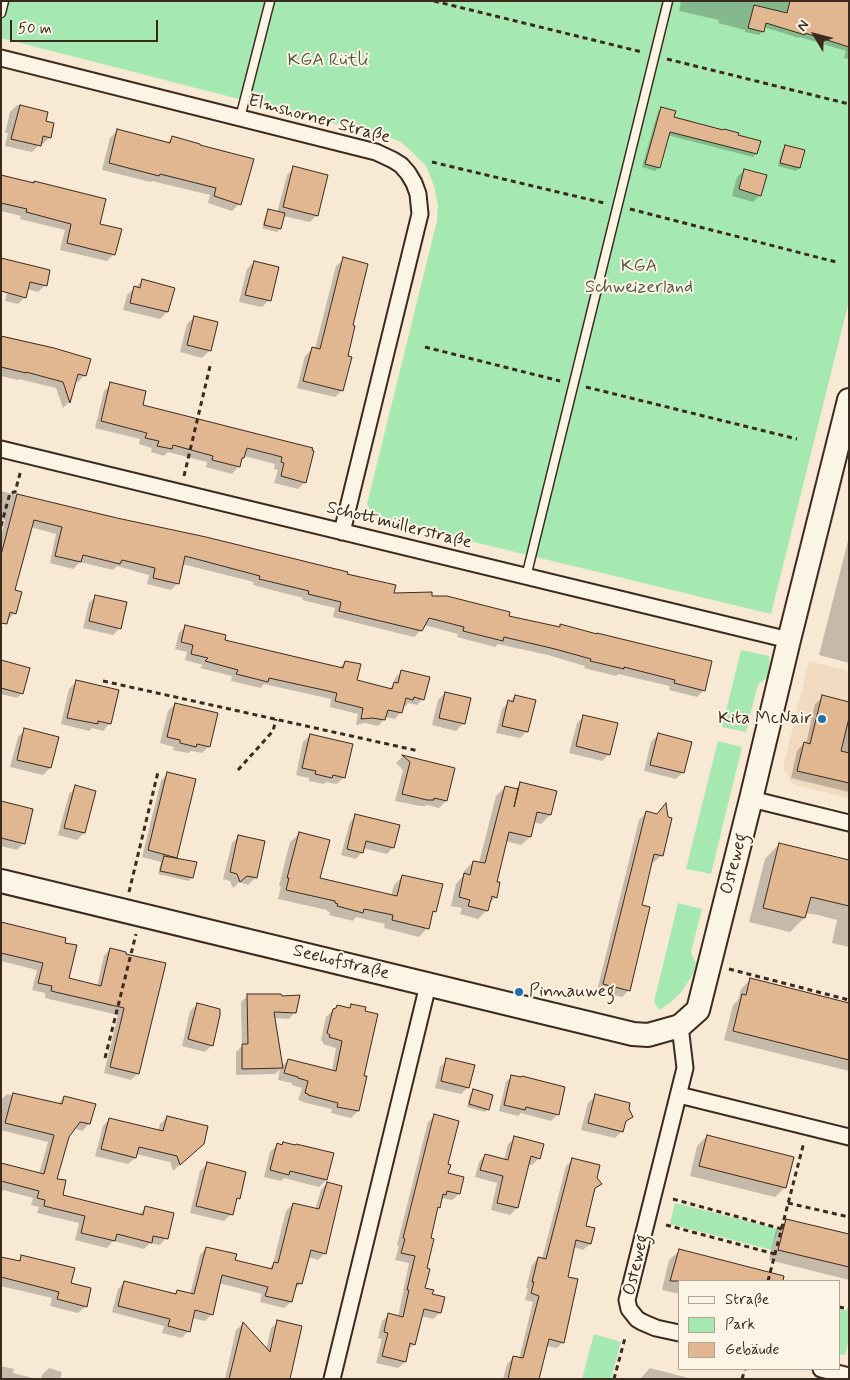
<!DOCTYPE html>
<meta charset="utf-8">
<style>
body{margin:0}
#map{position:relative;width:850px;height:1380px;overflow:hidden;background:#f7e9d4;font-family:Mynerve,sans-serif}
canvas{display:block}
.frame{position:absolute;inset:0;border:2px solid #3b2a1e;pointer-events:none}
.legend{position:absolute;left:678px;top:1280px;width:162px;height:90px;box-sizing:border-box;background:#fcf5e5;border:1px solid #afa495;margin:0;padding:6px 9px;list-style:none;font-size:15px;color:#3b2a1e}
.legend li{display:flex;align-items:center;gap:10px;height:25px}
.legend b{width:25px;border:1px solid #afa495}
.north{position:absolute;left:790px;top:10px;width:50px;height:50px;-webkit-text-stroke:4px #fcf5e5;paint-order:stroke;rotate:307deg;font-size:14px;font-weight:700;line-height:20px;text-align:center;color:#3b2a1e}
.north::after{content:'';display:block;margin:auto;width:18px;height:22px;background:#3b2a1e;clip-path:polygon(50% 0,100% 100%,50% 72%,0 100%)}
.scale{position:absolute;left:10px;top:20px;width:148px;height:22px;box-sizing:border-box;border:2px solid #3b2a1e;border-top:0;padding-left:6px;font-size:15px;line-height:18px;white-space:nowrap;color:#3b2a1e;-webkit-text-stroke:4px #fcf5e5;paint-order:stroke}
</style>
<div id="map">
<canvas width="850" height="1380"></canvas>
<div class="frame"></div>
<ul class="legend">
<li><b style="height:6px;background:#fcf5e5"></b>Straße</li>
<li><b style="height:14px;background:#a6e8b2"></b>Park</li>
<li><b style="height:14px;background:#e1b791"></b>Gebäude</li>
</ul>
<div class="north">N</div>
<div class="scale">50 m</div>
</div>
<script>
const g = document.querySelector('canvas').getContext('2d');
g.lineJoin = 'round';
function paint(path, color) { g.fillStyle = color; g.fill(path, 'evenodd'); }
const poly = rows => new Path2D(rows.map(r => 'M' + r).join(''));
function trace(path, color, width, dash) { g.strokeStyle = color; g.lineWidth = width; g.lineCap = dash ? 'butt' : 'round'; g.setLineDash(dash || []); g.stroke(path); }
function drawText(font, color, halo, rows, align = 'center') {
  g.font = font + ' Mynerve,sans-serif'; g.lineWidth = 4; g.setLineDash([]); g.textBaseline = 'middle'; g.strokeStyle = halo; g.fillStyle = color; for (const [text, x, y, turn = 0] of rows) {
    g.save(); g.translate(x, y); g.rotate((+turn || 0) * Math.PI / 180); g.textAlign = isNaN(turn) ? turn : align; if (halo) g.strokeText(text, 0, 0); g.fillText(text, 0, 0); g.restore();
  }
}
const built = poly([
 [809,661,849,671,849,798,793,784,783,768]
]);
const green = poly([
 [1,1,849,1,849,301,771,614,375,518,367,504,437,221,438,205,434,186,426,166,410,150,401,142,391,138,1,38],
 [741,650,769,656,770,661,767,678,758,684,746,732,722,727],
 [718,741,742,747,711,874,686,869],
 [678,903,702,909,691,952,696,964,693,974,682,991,670,1003,659,1010,654,1002],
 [675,1203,778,1229,772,1250,670,1224],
 [839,1309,849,1311,849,1339,845,1355,839,1354],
 [594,1334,621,1342,611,1379,582,1379]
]);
const shadow = poly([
 [681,1,849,1,849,59,844,58,846,51,800,37,799,38,764,27,763,31,759,35,745,32,745,30,718,23,719,20,679,11],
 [17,105,47,113,45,122,50,137,43,144,40,144,32,152,5,146,8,133,5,133,10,112],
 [662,108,672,118,737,135,756,154,753,157,667,135,659,167,655,171,642,167,658,111],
 [117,131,167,143,172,138,239,204,232,211,208,203,210,195,152,181,151,182,102,170,110,138],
 [786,147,799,168,796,171,778,166,782,150],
 [294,168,317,215,310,222,283,216,280,229,277,232,262,228,266,214,269,211,277,213,287,175],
 [744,170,760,195,753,202,732,196,737,177],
 [1,176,99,225,114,254,107,261,60,250,65,230,20,219,21,216,1,211],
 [344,259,351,326,342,390,335,397,297,388,305,356,312,349,315,349,336,266],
 [254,262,269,300,262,307,239,302,247,269],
 [13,271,45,285,38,292,27,289,25,297,18,304,5,301],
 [142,281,167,312,160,319,123,310,127,295],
 [194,317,210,350,202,358,180,352,187,324],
 [1,337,85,375,78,382,75,381,69,402,63,408,56,388,19,379,18,380,1,376],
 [111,384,141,406,272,438,305,482,298,489,274,483,278,470,274,469,275,464,244,456,240,461,238,467,232,474,206,467,207,462,168,452,164,456,151,452,152,448,139,444,140,439,95,428,104,391],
 [1,491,346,575,392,595,431,597,508,617,558,628,561,625,704,690,697,697,669,690,670,686,618,674,616,676,584,668,585,666,548,655,498,644,495,647,457,637,458,634,424,625,421,630,414,637,333,617,335,608,302,600,303,598,253,585,254,582,182,564,178,583,171,590,147,584,149,575,117,566,113,570,80,562,73,569,50,563,56,534,31,527,14,591,15,613,8,620,1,618,1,537,5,520,1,519],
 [849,537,849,663,819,655],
 [96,596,120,628,113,635,83,628,89,603],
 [186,626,224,641,339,668,345,662,355,681,388,690,394,684,395,678,402,671,423,699,417,705,408,703,406,706,403,705,401,712,395,719,385,717,384,720,378,726,365,723,356,725,358,714,330,707,331,699,264,684,261,688,231,681,232,676,200,668,203,665,185,660,187,652,175,649,179,633],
 [1,662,22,693,17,698,1,694],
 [76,682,110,723,103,731,92,728,89,731,61,724,69,689],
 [445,693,463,724,456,731,432,725,438,700],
 [515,696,527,731,520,738,496,733,502,709],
 [823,697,849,703,849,792,791,778,797,751,804,743,806,744,815,704],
 [175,704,209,746,202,753,191,751,188,753,173,750,174,747,160,743,168,711],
 [584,716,609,754,602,761,569,753,577,723],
 [25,730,50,768,43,775,10,767,18,737],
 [310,735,344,777,337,784,326,782,324,784,309,781,309,778,296,775,303,742],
 [658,735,683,772,676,779,644,771,651,742],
 [403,756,454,768,446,801,439,808,427,805,425,806,420,806,395,801,403,770,396,763],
 [167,774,176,857,174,859,192,877,189,881,158,874,161,862,142,857,161,781],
 [521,784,555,792,550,815,541,824,533,822,530,837,521,845,505,841,496,883,496,897,489,904,487,910,478,919,460,914,462,908,451,906,456,884,463,876,464,871,473,862,479,863,496,796,505,787,515,789],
 [76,787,84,833,77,840,58,835,69,794],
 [1,804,24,843,17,850,1,846],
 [665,805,662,855,654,862,651,861,640,906,629,990,622,997,597,991,639,820,646,813,656,815],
 [356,815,393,847,387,854,363,848,362,852,356,859,341,855,350,822],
 [299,834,318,879,391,896,394,885,403,876,434,911,431,915,427,928,419,937,384,928,385,924,356,917,353,921,329,915,330,912,327,911,327,910,278,899,281,887,279,886,290,842],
 [239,836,255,878,248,885,239,882,233,888,230,881,223,879,232,843],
 [779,844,849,862,849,947,832,943,837,920,818,915,805,913,804,918,790,932,749,922,765,859],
 [1,923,64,943,68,979,97,986,104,956,110,949,125,953,138,1073,131,1080,104,1073,118,1015,45,998,45,993,32,990,37,970,1,961],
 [750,980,849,1004,849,1071,724,1040,733,1005,738,1000,741,989],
 [247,996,295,1012,289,1019,274,1018,282,1066,288,1060,332,1071,336,1048,323,1044,323,1042,321,1040,326,1017,337,1006,348,1008,352,1005,363,1077,358,1111,351,1118,331,1113,332,1109,302,1102,302,1101,298,1100,302,1088,292,1085,292,1083,278,1080,280,1069,275,1074,236,1075,236,1052,242,1046,241,1002],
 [198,1004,212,1045,205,1052,182,1046,190,1011],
 [447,1060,468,1087,461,1094,435,1088,440,1067],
 [512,1076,564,1088,557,1115,551,1121,521,1113,518,1116,499,1111,506,1082],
 [473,1091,488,1109,485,1112,467,1107,470,1094],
 [7,1094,58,1104,64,1097,89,1124,82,1131,74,1128,68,1136,56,1180,62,1196,139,1214,146,1208,166,1238,160,1245,150,1243,144,1249,113,1241,107,1248,75,1240,79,1223,37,1213,39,1207,31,1205,33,1198,3,1190,1,1197,1,1164,39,1174,48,1142,1,1130,1,1100],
 [595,1096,627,1110,632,1116,624,1124,622,1131,615,1138,581,1130,588,1103],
 [435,1116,447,1165,447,1174,463,1178,459,1194,452,1200,441,1198,439,1207,436,1210,429,1238,424,1289,431,1295,443,1298,440,1313,433,1319,421,1316,414,1344,407,1351,405,1362,398,1368,376,1363,382,1339,378,1338,382,1321,389,1315,398,1317,409,1263,395,1260,399,1246,397,1245,428,1122],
 [167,1117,195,1151,173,1171,170,1162,136,1154,135,1158,128,1164,95,1156,103,1126,110,1119,158,1131,160,1124],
 [707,1136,785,1187,775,1197,690,1176,697,1146],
 [515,1138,539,1158,532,1165,528,1164,517,1208,510,1215,491,1210,497,1183,475,1177,479,1162,485,1155,504,1160,508,1144],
 [283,1144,326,1180,319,1187,284,1178,281,1181,264,1177,270,1152,277,1145,281,1146],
 [572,1160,596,1178,600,1184,594,1190,584,1226,590,1244,583,1250,573,1247,566,1278,563,1342,557,1348,546,1346,538,1379,503,1379,507,1364,514,1357,519,1359,533,1302,525,1300,528,1289,526,1288,532,1265,538,1258,542,1259,566,1166],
 [208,1163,239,1198,234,1202,231,1214,224,1221,190,1213,200,1171],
 [327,1183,325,1253,318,1260,308,1257,301,1283,294,1290,291,1302,284,1308,260,1302,262,1294,219,1283,212,1314,205,1321,192,1318,188,1331,182,1338,162,1333,164,1326,112,1312,118,1289,125,1282,174,1294,177,1291,190,1294,200,1255,206,1248,234,1261,269,1269,273,1264,286,1211,293,1204,315,1210,321,1190],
 [786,1220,849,1236,849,1280,769,1260,776,1230],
 [679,1251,764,1272,762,1281,679,1281,679,1294,662,1290,669,1260],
 [22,1257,70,1284,86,1306,78,1313,50,1306,52,1298,1,1286,1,1258,17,1262],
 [278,1322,282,1379,225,1379,236,1330,243,1324,266,1350,271,1328],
 [1,1366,14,1369,13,1373,36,1379,1,1379],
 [49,1368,62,1372,60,1379,41,1379,42,1375],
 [650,1368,692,1379,640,1379]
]);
const building = poly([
 [790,1,849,1,849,47,805,33,805,35,766,23,764,32,748,28,754,5,787,13,790,1],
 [20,105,48,112,46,121,54,123,51,138,43,136,41,146,11,139,20,105],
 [661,107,676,111,674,117,723,130,724,129,739,133,738,135,761,141,757,154,670,132,660,168,645,164,661,107],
 [117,129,170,143,172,136,200,144,200,145,254,159,241,205,214,196,216,188,160,174,159,176,109,163,117,129],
 [785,145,805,150,800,168,780,163,785,145],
 [293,166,328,175,318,216,283,207,293,166],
 [744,169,767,175,761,196,739,189,744,169],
 [1,175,34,183,34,181,106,199,100,224,122,229,115,255,67,243,71,224,26,212,27,209,1,203,1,175],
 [268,209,285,213,281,229,264,225,268,209],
 [343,257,368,264,353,325,355,326,348,356,352,357,343,391,303,381,312,347,320,349,343,257],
 [1,258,50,270,47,286,30,282,26,298,1,291,1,258],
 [254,261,279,267,271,301,245,295,254,261],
 [142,279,175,288,168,312,130,303,134,286,140,288,142,279],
 [194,316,218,322,211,351,187,345,194,316],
 [1,336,54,348,91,359,86,376,78,374,70,403,63,382,26,372,26,373,1,367,1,336],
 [110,382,146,391,143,405,313,448,312,450,314,451,306,483,281,476,284,463,281,462,282,457,247,448,244,458,242,458,240,467,212,460,213,456,173,445,172,449,157,446,159,441,145,438,147,433,101,421,110,382],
 [17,494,117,518,206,537,348,572,347,574,396,585,394,593,432,592,432,596,447,596,510,612,509,616,560,627,560,624,597,634,597,633,712,661,705,691,674,683,675,680,624,667,624,669,590,661,591,659,555,649,504,637,503,641,463,631,464,627,429,618,422,631,339,611,341,602,308,594,309,591,259,579,260,576,185,556,179,584,153,578,155,568,122,560,120,564,83,555,81,562,55,556,62,527,34,520,15,590,22,592,16,614,10,612,7,624,1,623,1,555,17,494],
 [95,595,127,602,121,629,89,621,95,595],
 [185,625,226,635,225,640,292,656,343,668,345,661,361,664,357,680,392,689,394,682,398,683,401,670,430,677,424,700,414,697,413,700,406,698,402,713,388,710,385,720,372,718,361,719,363,708,335,701,337,693,269,678,268,682,236,674,238,670,205,661,208,658,191,654,193,645,181,642,185,625],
 [1,660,30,668,23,694,1,688,1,660],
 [76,680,119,690,111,724,98,721,98,724,67,718,76,680],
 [445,692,471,698,465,724,439,718,445,692],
 [515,695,536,700,528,732,502,726,508,700,513,702,515,695],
 [822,695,849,702,849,718,841,751,849,753,849,783,797,771,804,742,810,744,822,695],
 [175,703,218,713,210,747,197,744,196,747,180,743,180,740,167,737,175,703],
 [583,715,618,723,610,755,576,746,583,715],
 [24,728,59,737,51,768,17,760,24,728],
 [658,733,692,742,684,773,650,765,658,733],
 [310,734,353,744,345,778,333,775,332,778,315,774,316,771,302,768,310,734],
 [402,755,455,768,447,801,434,798,434,800,427,800,402,794,410,762,402,755],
 [167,772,196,779,177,858,148,850,167,772],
 [520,782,557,791,551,815,537,812,531,837,509,832,497,882,500,882,497,898,492,896,488,911,468,906,470,900,459,897,464,873,470,875,473,861,485,863,505,786,518,789,514,807,520,782],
 [75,785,96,791,85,833,64,828,75,785],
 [1,801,33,809,25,844,1,838,1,801],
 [666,803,668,817,672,818,663,856,654,854,642,905,650,907,630,991,603,984,646,811,657,814,666,803],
 [355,814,400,825,394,848,366,841,363,853,347,849,355,814],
 [299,832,330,840,320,878,397,896,402,875,443,884,436,912,433,911,429,929,392,920,393,915,364,909,363,913,337,906,338,904,335,903,335,901,286,890,289,878,287,878,299,832],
 [238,835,265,841,257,878,247,876,240,882,237,874,230,872,238,835],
 [779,843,849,860,849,906,811,897,805,918,763,908,779,843],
 [164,856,197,862,193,878,160,871,164,856],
 [1,922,66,938,65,943,77,945,69,978,101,986,110,948,126,952,126,954,166,963,139,1074,110,1067,124,1008,51,991,52,986,38,983,43,963,1,953,1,922],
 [750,978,849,1003,849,1060,733,1031,742,994,746,995,750,978],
 [247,994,281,994,282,996,300,995,296,1013,274,1012,283,1068,242,1069,242,1044,248,1044,247,994],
 [197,1003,220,1009,220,1015,213,1046,188,1039,197,1003],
 [351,1004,366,1007,365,1011,378,1014,364,1076,367,1076,359,1111,337,1107,338,1103,308,1095,308,1094,305,1093,308,1081,298,1078,298,1077,284,1073,288,1059,336,1071,342,1041,329,1037,330,1035,327,1033,333,1009,336,1008,337,1005,350,1008,351,1004],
 [446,1058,475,1065,469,1088,441,1081,446,1058],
 [511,1075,521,1077,522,1076,565,1087,559,1115,526,1107,525,1110,504,1105,511,1075],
 [473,1089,493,1095,489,1110,469,1104,473,1089],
 [13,1093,62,1104,64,1096,96,1104,90,1124,80,1122,69,1137,57,1179,66,1180,63,1195,143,1215,145,1206,174,1213,168,1239,153,1236,152,1243,117,1234,115,1241,81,1233,85,1216,44,1206,45,1200,37,1198,39,1191,1,1181,1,1163,44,1174,54,1135,5,1123,13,1093],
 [595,1094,630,1103,629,1109,633,1117,626,1121,623,1132,588,1123,595,1094],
 [434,1114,459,1121,448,1164,451,1165,448,1173,464,1177,460,1194,447,1191,446,1195,443,1194,440,1208,438,1207,431,1238,434,1239,427,1268,430,1269,425,1288,434,1290,432,1294,445,1297,441,1313,424,1309,415,1345,410,1343,406,1362,382,1356,388,1333,384,1332,388,1313,403,1317,409,1290,407,1290,415,1256,401,1253,405,1239,403,1238,434,1114],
 [167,1116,208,1126,204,1144,180,1165,177,1156,139,1147,136,1158,101,1149,109,1118,163,1131,167,1116],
 [707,1135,794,1157,786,1188,699,1166,707,1135],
 [514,1136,544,1144,540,1159,531,1156,518,1208,497,1203,503,1176,480,1170,485,1154,508,1160,514,1136],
 [283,1142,295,1145,296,1144,334,1153,327,1180,290,1171,289,1175,270,1170,277,1143,282,1145,283,1142],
 [572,1158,600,1165,597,1178,602,1184,595,1188,586,1226,595,1228,591,1244,576,1240,568,1277,578,1279,564,1343,549,1339,539,1379,508,1379,513,1356,523,1358,539,1296,531,1293,534,1282,532,1282,538,1257,546,1259,572,1158],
 [207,1162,246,1172,240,1199,237,1198,233,1215,196,1206,207,1162],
 [327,1182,342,1186,326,1254,311,1250,302,1284,297,1283,292,1302,265,1296,268,1287,222,1275,213,1315,195,1310,190,1332,168,1326,170,1319,118,1306,124,1281,176,1294,177,1290,194,1294,206,1247,237,1254,235,1260,272,1269,274,1262,278,1263,293,1203,319,1209,327,1182],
 [786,1219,849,1234,849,1267,778,1250,786,1219],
 [679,1249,784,1276,783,1281,670,1281,679,1249],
 [21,1255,75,1268,71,1283,91,1288,87,1307,57,1299,59,1292,1,1277,1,1257,20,1261,21,1255],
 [277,1320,302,1326,290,1379,229,1379,243,1322,270,1352,277,1320]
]);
const path = poly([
 [434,1,642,52],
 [667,59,849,104],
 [432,162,604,203],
 [630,209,836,262],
 [425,347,560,381],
 [586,387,797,439],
 [184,476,211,362],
 [1,526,10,493,15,492,21,470],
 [103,681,419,751],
 [238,770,273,731,276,719],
 [129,892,158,772],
 [729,969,849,1000],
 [105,1058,136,934],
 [673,1199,782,1229],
 [788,1203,849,1217],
 [666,1225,775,1254],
 [768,1281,804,1142],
 [839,1307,849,1309],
 [614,1379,625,1338],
 [742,1379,745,1369]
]);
const lane = poly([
 [1,13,4,1],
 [240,118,270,1],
 [526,577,668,1]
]);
const street = poly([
 [1,58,376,152,393,160,401,165,408,173,414,183,418,194,420,214,342,532],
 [1,449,789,640],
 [751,799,849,823],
 [679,1095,849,1137],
 [679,1333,656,1328,642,1322,637,1319,629,1309,627,1300,685,1068,680,1026],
 [821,1369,849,1376],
 [332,1379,428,985]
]);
const secondary = poly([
 [1,881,633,1034,648,1035,680,1026,698,1010,751,799,789,640,849,400]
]);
const markers = [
 [822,719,5,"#1f6fb2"],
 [519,992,5,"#1f6fb2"]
];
const parkNames = [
 ["KGA Rütli",328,61],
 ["KGA",639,267],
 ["Schweizerland",639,288]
];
const streetNames = [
 ["Elmshorner Straße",319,120,15],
 ["Schottmüllerstraße",399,526,14],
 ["Osteweg",735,864,-76],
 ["Seehofstraße",341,963,14],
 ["Osteweg",637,1265,-77]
];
const poiNames = [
 ["Kita McNair",812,719],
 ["Pinnauweg",529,992,"left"]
];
paint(built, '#f0dac0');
paint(green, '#a6e8b2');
paint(shadow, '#0003');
paint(building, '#e1b791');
trace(building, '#3b2a1e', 1);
trace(lane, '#3b2a1e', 11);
trace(street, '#3b2a1e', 19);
trace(secondary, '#3b2a1e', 26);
trace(path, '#3b2a1e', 3, [5, 4]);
trace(lane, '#fcf5e5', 8);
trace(street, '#fcf5e5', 15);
trace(secondary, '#fcf5e5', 22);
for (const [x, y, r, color] of markers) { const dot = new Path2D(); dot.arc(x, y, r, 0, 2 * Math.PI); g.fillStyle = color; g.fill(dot); trace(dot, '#fcf5e5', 2); }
drawText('18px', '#565a43', '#fcf5e5', parkNames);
drawText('18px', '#3b2a1e', '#fcf5e5', streetNames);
drawText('18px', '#3b2a1e', '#fcf5e5', poiNames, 'right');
</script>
